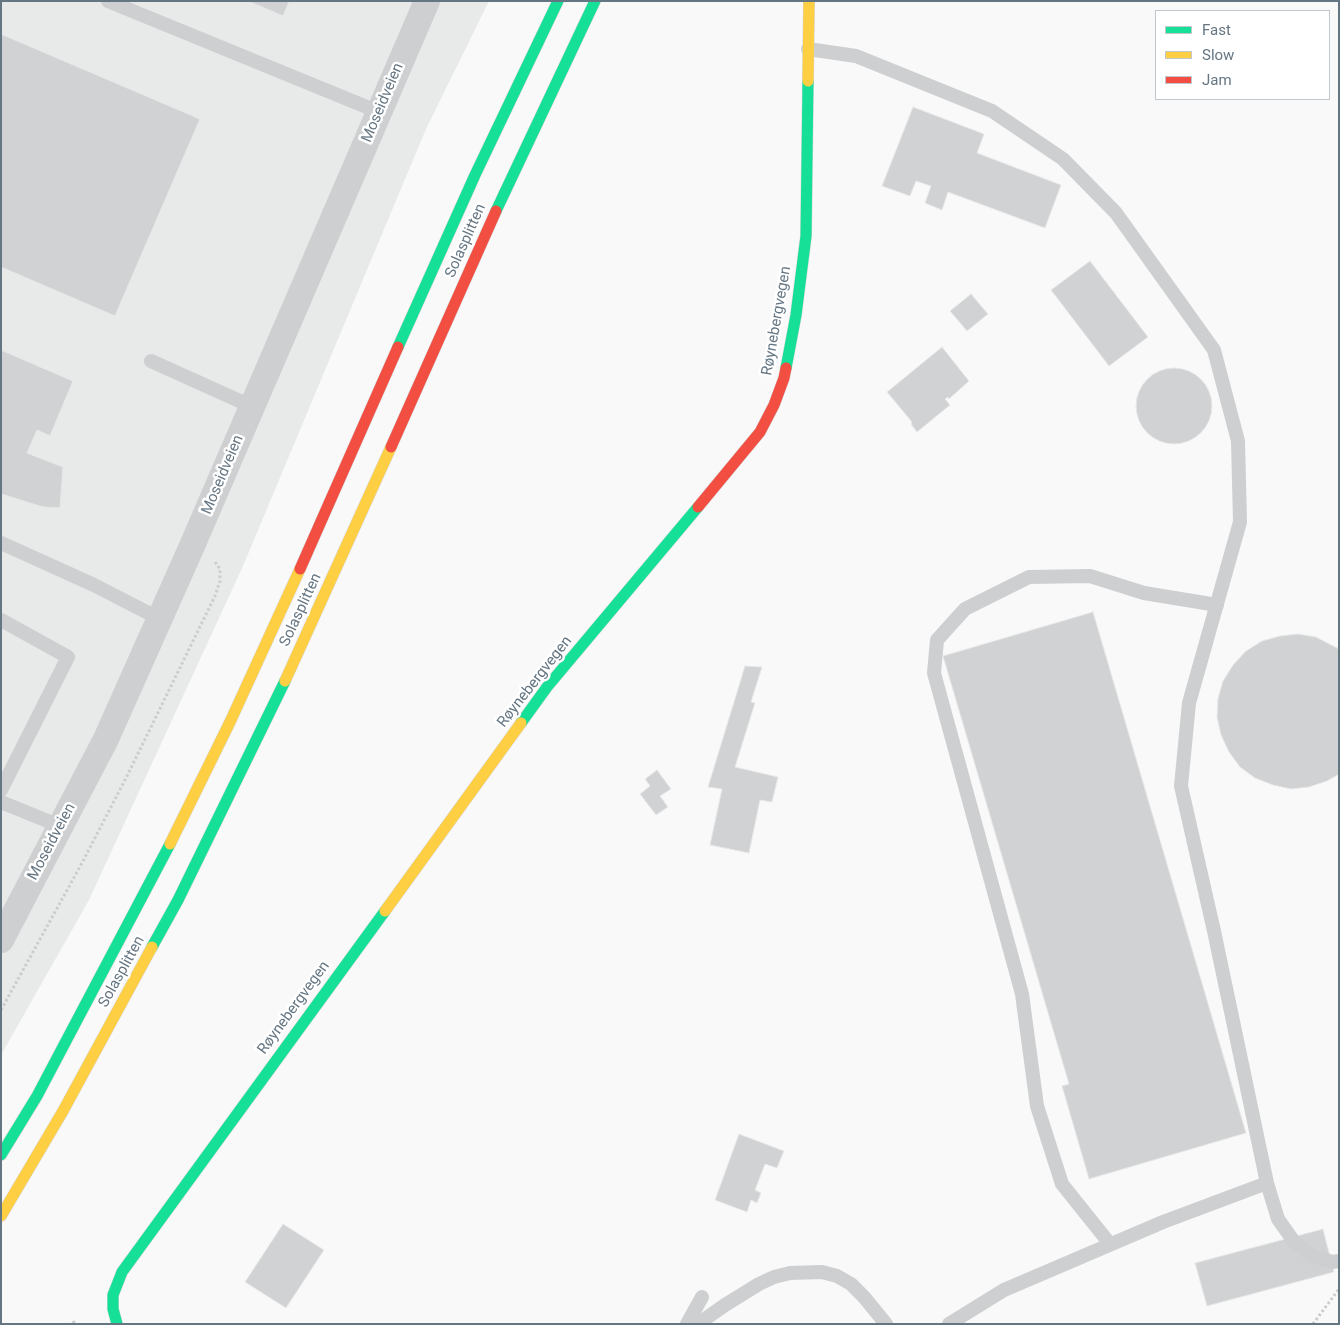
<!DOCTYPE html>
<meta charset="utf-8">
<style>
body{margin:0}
#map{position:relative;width:1340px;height:1325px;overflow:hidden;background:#f9f9f9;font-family:Roboto,sans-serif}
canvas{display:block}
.frame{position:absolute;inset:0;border:2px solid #657683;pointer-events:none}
.legend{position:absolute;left:1155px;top:10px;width:175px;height:90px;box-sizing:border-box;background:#fff;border:1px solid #c1c8cd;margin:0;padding:6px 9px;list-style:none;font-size:15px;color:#657683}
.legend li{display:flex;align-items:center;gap:10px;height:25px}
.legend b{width:25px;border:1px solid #c1c8cd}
</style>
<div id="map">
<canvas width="1340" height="1325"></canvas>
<div class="frame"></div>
<ul class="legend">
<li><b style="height:6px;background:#16e098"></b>Fast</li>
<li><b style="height:6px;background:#ffcf43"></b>Slow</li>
<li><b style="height:6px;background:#f24e42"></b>Jam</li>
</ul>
</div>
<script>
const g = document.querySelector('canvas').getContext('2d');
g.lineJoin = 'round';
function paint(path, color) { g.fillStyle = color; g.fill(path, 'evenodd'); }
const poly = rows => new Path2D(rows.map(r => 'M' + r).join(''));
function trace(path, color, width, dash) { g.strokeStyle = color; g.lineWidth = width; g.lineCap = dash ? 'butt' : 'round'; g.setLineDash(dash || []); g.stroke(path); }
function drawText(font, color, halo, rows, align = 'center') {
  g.font = font + ' Roboto,sans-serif'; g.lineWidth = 5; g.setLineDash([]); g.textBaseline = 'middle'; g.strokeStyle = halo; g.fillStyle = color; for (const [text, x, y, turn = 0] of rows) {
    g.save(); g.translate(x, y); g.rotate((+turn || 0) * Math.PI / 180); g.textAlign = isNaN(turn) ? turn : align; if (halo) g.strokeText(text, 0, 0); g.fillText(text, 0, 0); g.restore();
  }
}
const built = poly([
 [1,1,489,1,426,129,243,566,89,900,1,1055]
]);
const building = poly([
 [248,1,291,1,291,3,289,2,283,16,248,1],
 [1,34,200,119,115,316,1,267,1,34],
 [913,107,984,134,977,153,1061,185,1045,228,948,192,942,210,925,203,931,186,916,181,910,196,882,186,913,107],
 [1090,261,1148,337,1109,366,1051,290,1090,261],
 [971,294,988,314,967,331,950,311,971,294],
 [942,347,969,381,949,399,948,397,945,399,950,405,917,432,911,424,912,422,887,392,942,347],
 [1,350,73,381,50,436,37,430,27,453,63,467,60,508,43,507,1,494,1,350],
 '1136 406a38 38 0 1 1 76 0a38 38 0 1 1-76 0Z',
 [1093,612,1246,1133,1089,1179,1062,1086,1069,1084,943,656,1093,612],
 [1298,634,1316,637,1339,649,1339,774,1327,781,1309,787,1291,789,1273,785,1255,778,1240,767,1229,752,1221,735,1217,717,1218,698,1223,681,1233,665,1246,651,1262,641,1280,636,1298,634],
 [745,666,762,667,751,702,755,703,735,767,778,777,772,802,760,800,749,853,710,845,722,789,708,787,745,666],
 [657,770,671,789,660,796,668,807,656,815,640,794,650,786,645,779,657,770],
 [739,1134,784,1151,777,1168,765,1164,755,1190,761,1193,757,1203,751,1200,747,1212,715,1200,739,1134],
 [283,1224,324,1250,286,1308,245,1282,283,1224],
 [1323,1229,1334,1272,1207,1306,1195,1263,1323,1229]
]);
const path = poly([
 [1,1010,82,863,127,776,215,596,220,581,220,569,215,562],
 [73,1321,75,1324],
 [1313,1324,1339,1289]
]);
const lane = poly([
 [108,1,379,112],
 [808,49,856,56,992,111,1063,159,1116,213,1214,350,1238,441,1240,522,1189,703,1181,786,1214,931,1267,1183,1278,1219,1295,1243,1312,1256,1332,1262,1339,1261],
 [151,361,253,407],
 [1,543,94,585,160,619],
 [1,620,68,657,1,790],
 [1,802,60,826],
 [1110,1244,1062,1184,1037,1106,1022,994,934,673,937,640,965,609,1029,577,1090,576,1144,593,1217,605],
 [687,1324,702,1297],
 [698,1324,725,1305,759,1284,774,1277,790,1273,822,1272,837,1276,851,1284,864,1297,886,1324],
 [949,1324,1004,1290,1163,1222,1267,1183]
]);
const street = poly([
 [1,940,106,739,192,546,427,1]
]);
const fast = poly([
 [496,211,595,1],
 [398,347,475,175,558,1],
 [786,368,796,315,806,236,808,81],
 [521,723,547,687,698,507],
 [152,947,178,900,285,681],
 [1,1155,37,1096,170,844],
 [117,1324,113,1309,113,1295,122,1272,385,911]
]);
const slow = poly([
 [808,81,809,1],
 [285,681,391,447],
 [170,844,230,722,300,569],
 [385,911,521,723],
 [1,1216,63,1111,152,947]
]);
const jam = poly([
 [391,447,496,211],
 [698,507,760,432,774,405,784,378,786,368],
 [300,569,398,347]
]);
const streetNames = [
 ["Moseidveien",383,103,-67],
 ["Solasplitten",466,241,-66],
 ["Røynebergvegen",777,321,-80],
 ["Moseidveien",223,475,-67],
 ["Solasplitten",301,610,-65],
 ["Røynebergvegen",535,682,-52],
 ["Moseidveien",52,842,-62],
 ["Solasplitten",122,972,-61],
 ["Røynebergvegen",294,1008,-54]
];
paint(built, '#e8e9e9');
paint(building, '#d0d2d3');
trace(building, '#e8e8e8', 1);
trace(fast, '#d5d6d7', 12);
trace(slow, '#d5d6d7', 12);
trace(jam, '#d5d6d7', 12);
trace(path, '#cbcccd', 3, [2.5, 2.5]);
trace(lane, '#cecfd0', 14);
trace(street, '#cecfd0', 26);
trace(fast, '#16e098', 11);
trace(slow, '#ffcf43', 11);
trace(jam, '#f24e42', 11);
drawText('15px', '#657683', '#fff', streetNames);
</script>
